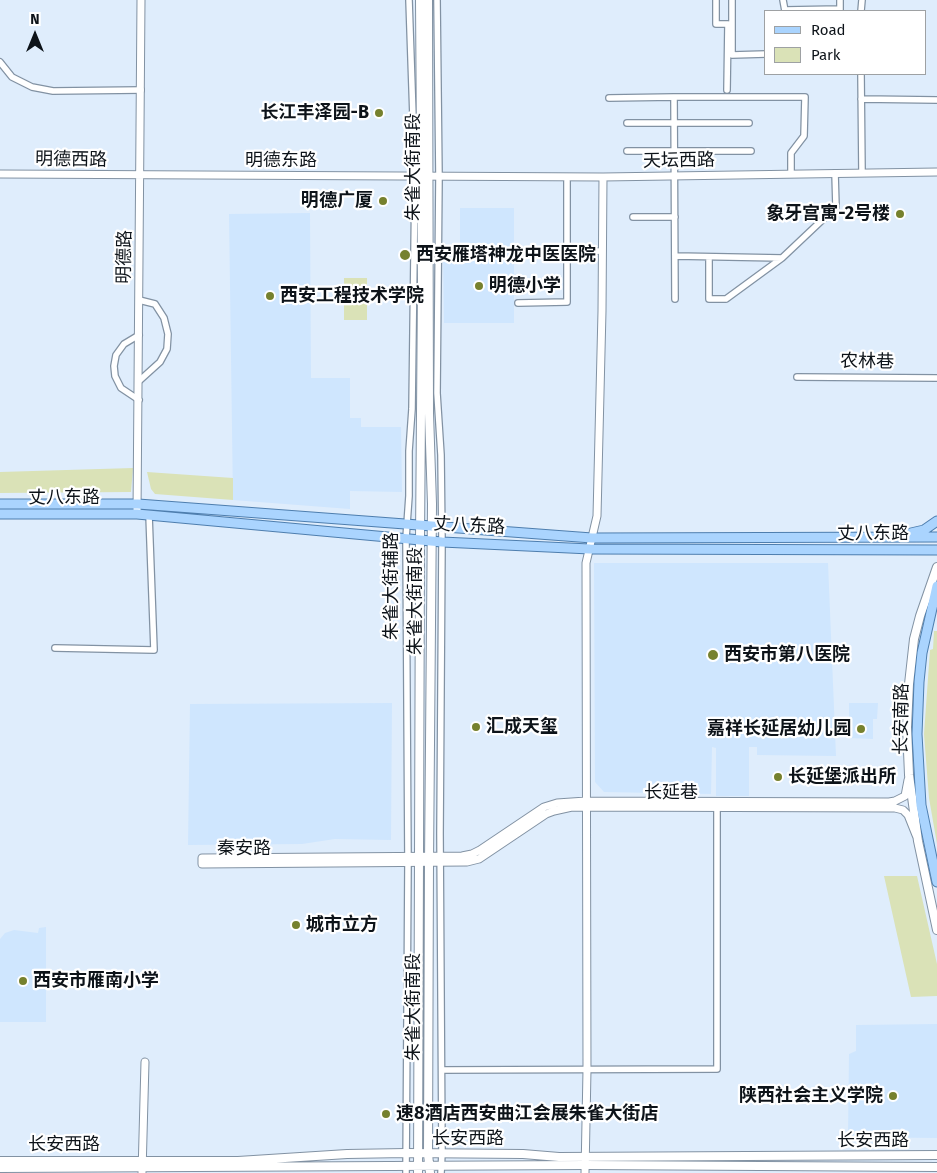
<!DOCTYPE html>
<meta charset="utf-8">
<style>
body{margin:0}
#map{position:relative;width:937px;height:1173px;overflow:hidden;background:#dfedfc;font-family:"Fira Sans",sans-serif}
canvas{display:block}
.legend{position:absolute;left:764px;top:10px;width:162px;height:65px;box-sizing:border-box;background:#fff;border:1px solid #9ea1a3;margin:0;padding:6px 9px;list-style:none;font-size:15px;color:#0d1319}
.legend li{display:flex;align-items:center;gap:10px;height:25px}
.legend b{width:25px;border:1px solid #9ea1a3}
.north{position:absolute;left:10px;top:10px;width:50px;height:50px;-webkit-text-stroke:4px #fff;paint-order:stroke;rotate:0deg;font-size:14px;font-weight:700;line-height:20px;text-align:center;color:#0d1319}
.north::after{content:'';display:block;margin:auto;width:18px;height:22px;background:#0d1319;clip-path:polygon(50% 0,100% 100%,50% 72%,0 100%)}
</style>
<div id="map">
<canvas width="937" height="1173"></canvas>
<ul class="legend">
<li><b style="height:6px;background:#aad4fe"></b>Road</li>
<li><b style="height:14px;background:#dae2b7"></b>Park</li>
</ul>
<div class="north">N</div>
</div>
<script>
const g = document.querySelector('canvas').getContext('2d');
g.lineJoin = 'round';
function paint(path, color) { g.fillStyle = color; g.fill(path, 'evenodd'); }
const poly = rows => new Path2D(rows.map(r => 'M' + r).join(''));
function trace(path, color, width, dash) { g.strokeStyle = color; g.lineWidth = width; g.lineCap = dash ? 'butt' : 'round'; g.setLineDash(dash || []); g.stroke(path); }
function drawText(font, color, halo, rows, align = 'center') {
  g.font = font + ' "Fira Sans","Noto Sans SC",sans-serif'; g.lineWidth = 4.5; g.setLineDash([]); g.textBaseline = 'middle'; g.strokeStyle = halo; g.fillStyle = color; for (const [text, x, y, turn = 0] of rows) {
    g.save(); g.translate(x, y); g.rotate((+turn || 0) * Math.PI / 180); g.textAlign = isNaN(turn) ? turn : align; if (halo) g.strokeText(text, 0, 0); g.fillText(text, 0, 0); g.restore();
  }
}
const built = poly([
 [460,208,514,208,514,323,444,323,443,249,460,249],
 [310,213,311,378,350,378,350,418,361,418,361,427,401,427,402,492,350,491,350,509,233,500,229,214],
 [594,563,828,563,836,756,757,755,757,747,749,747,749,796,716,796,716,748,712,747,711,794,604,792,595,782],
 [392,703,391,840,335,839,302,844,188,845,190,704],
 [849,703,878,703,877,719,873,719,873,739,849,738],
 [46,927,46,1022,0,1022,0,939,5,933,14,930,38,933,39,928],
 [937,1024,937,1138,848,1137,849,1054,856,1051,856,1025]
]);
const green = poly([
 [344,278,367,278,367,320,344,320],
 [133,468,131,492,0,493,0,472],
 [147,472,233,478,233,500,155,494,151,489],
 [934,631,937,631,937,844,929,798,924,734,930,650,933,649],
 [884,876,917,876,937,964,937,996,911,997]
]);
const minor = poly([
 [437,0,439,177,437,393,441,455,442,542,440,833,442,1153,441,1173],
 [716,0,716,24,728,24,727,90],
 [732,0,732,55,766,54],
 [783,0,785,11],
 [840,0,840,11],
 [785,10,840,9],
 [861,11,862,0],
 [0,62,12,77,32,87,53,91,141,90],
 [861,74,862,173],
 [609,98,674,97],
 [861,99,937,100],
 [627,123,749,123],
 [627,151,751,151],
 [567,181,567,252,602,251],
 [633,217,675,217],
 [675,256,782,258,836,207,835,173],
 [709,257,709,299,726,299,782,258],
 [675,299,674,97,805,97,804,136,791,153,791,174],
 [518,303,567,302,567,252],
 [797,377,937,378],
 [139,381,160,362,167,349,168,334,164,318,155,304,139,300],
 [139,400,121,388,115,376,114,366,116,355,124,344,139,335],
 [55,648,154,650,149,515],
 [442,1070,717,1069,717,808],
 [406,1173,408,863,406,538,409,496,409,451,412,409,415,176,409,0]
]);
const tertiary = poly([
 [0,174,603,177,937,172],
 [137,514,141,0],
 [908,780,905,796,895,801,889,802,586,801,557,803,544,807,480,850,472,854,462,856,202,858,202,864,467,862,479,859,546,814,554,811,572,807,895,808,903,810,908,815,916,835],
 [142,1173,145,1062],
 [585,1173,587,1070,586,563,597,516,602,311,603,177]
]);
const secondary = poly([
 [428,0,429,413,432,504,429,863,428,1154,430,1173],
 [937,567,920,616,914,639,909,684,907,727,909,775,918,841,937,930],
 [0,1161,238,1161,347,1154,406,1153,523,1154,559,1157,937,1155],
 [0,1168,585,1165,937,1167],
 [418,1173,420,539,422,286,420,0]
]);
const primary = poly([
 [0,504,138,504,592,538,937,537],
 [0,514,137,514,442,542,590,549,937,550],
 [911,533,924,530,937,521],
 [937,586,922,653,919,682,917,734,921,805,937,882]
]);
const markers = [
 [379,113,5,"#76812e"],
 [383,201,5,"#76812e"],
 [900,214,5,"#76812e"],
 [405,255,6,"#76812e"],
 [479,286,5,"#76812e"],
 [270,296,5,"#76812e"],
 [713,655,6,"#76812e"],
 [476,727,5,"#76812e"],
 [861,729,5,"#76812e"],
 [778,777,5,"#76812e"],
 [296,925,5,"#76812e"],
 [23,981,5,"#76812e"],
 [893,1096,5,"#76812e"],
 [386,1114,5,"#76812e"]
];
const poiNames = [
 ["长江丰泽园-B",369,113,"right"],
 ["明德广厦",373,201,"right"],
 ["象牙宫寓-2号楼",890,214,"right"],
 ["西安雁塔神龙中医医院",416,255],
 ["明德小学",489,286],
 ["西安工程技术学院",280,296],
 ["西安市第八医院",724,655],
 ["汇成天玺",486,727],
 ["嘉祥长延居幼儿园",851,729,"right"],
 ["长延堡派出所",788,777],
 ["城市立方",306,925],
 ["西安市雁南小学",33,981],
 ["陕西社会主义学院",883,1096,"right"],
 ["速8酒店西安曲江会展朱雀大街店",396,1114]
];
const streetNames = [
 ["明德西路",71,160,1],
 ["明德东路",281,161],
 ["天坛西路",679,161,-1],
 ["朱雀大街南段",414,167,-90],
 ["明德路",125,257,-89],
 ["农林巷",867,362,1],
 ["丈八东路",64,498],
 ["丈八东路",469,526,3],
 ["丈八东路",873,534],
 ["朱雀大街辅路",392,586,-90],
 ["朱雀大街南段",416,601,-90],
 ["长安南路",902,719,-89],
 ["长延巷",671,793],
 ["秦安路",244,849],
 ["朱雀大街南段",414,1007,-90],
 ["长安西路",468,1139],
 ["长安西路",873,1141],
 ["长安西路",64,1145]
];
paint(built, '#cfe6fe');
paint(green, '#dae2b7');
trace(minor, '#8292a3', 8);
trace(tertiary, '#8292a3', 9);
trace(secondary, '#8292a3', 10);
trace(primary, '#4e7eae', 11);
trace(minor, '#fff', 5.5);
trace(tertiary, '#fff', 7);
trace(secondary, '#fff', 8);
trace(primary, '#aad4fe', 9);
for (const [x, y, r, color] of markers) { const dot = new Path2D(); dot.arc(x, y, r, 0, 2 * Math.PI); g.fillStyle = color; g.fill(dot); trace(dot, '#fff', 2); }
drawText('bold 18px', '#0d1319', '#fff', poiNames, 'left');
drawText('18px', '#0d1319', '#fff', streetNames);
</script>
